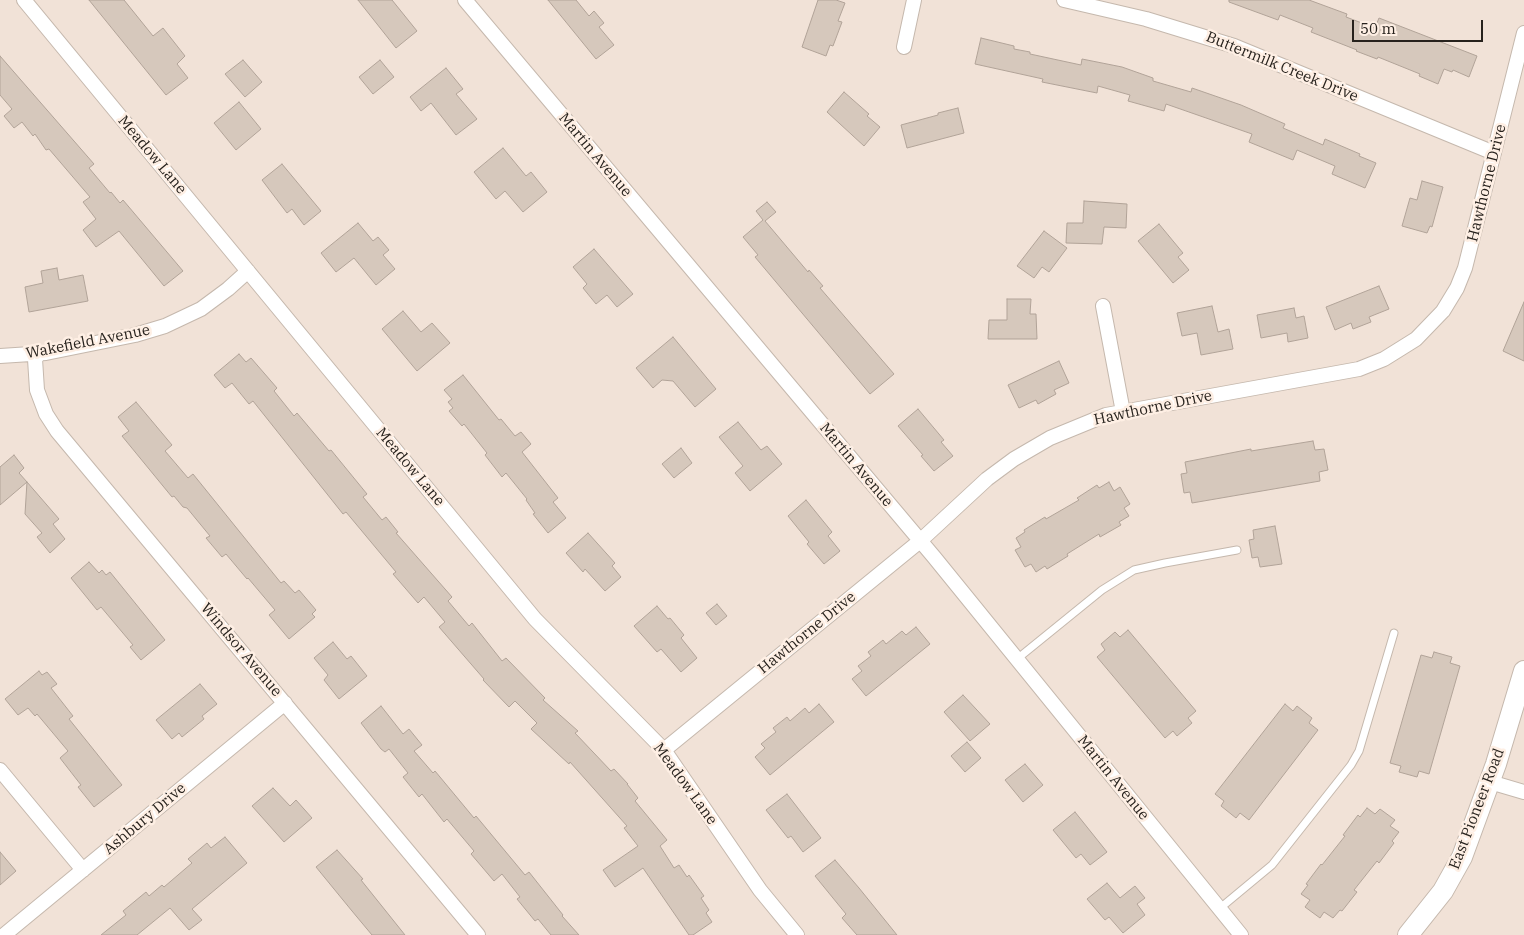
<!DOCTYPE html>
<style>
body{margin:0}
#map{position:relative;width:1524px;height:935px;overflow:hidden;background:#f1e2d7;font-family:"IBM Plex Serif",serif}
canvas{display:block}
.scale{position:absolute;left:1352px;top:20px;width:131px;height:22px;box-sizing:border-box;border:2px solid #27221d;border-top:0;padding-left:6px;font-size:15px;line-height:18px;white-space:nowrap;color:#27221d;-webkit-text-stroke:4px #feefe4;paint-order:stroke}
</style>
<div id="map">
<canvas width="1524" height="935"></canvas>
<div class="scale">50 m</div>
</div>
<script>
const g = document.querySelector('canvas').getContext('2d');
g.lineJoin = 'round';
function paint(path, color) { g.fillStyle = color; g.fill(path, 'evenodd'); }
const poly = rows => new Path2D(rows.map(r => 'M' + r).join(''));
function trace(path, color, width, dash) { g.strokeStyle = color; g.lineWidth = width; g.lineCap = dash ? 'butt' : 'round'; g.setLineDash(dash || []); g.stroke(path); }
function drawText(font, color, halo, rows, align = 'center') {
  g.font = font + ' "IBM Plex Serif",serif'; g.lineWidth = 5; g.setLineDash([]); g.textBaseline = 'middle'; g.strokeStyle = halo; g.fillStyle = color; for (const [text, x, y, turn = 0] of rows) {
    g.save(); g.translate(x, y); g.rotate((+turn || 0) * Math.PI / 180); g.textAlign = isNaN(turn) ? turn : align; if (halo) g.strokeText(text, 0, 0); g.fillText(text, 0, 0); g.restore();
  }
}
const building = poly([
 [89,0,124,0,153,36,163,28,185,56,177,64,188,78,166,95,89,0],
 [358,0,392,0,417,31,396,48,358,0],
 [548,0,576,0,589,16,594,11,604,23,599,27,614,45,596,59,548,0],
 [818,0,836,0,845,3,838,21,842,22,833,46,830,45,826,56,802,47,818,0],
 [1229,0,1309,0,1347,14,1346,17,1375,28,1379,18,1477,56,1469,77,1453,70,1452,72,1444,69,1438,84,1419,76,1420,74,1378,57,1377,59,1356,51,1357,50,1311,32,1313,28,1280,15,1278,20,1229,2,1229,0],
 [981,38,1014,46,1014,49,1030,52,1030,54,1081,65,1082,59,1122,67,1153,78,1153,81,1191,92,1192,88,1241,105,1285,124,1283,128,1323,145,1325,139,1360,154,1359,156,1376,163,1365,188,1332,174,1335,166,1297,150,1293,160,1249,142,1252,134,1166,104,1164,111,1128,101,1130,95,1098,86,1097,93,1042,82,1043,79,975,64,981,38],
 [0,56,94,164,89,168,110,193,111,192,120,203,123,200,183,271,164,286,119,231,96,247,83,230,96,219,83,202,90,197,49,149,46,150,35,134,33,136,22,122,14,128,4,116,12,109,0,95,0,56],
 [243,60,262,82,245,97,225,74,243,60],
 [380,60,394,77,373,94,359,77,380,60],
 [446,68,463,89,456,94,477,119,456,135,431,103,421,111,410,97,446,68],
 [844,92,869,114,867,116,880,127,864,146,827,112,844,92],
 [239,102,261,129,236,150,214,123,239,102],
 [958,108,964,133,907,148,901,125,938,115,938,113,958,108],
 [503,148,526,176,531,172,547,192,523,212,505,191,496,199,474,172,503,148],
 [282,164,321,211,304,225,292,209,287,213,262,180,282,164],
 [1422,181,1443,187,1432,227,1430,226,1427,233,1402,226,1410,198,1417,200,1422,181],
 [1084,201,1127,204,1126,228,1104,227,1102,244,1066,243,1067,223,1083,223,1084,201],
 [767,202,776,212,765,221,808,272,809,270,823,286,820,288,894,374,870,394,755,257,758,255,743,237,763,220,756,211,767,202],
 [358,223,373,241,378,237,389,250,383,255,395,269,376,285,354,258,336,272,321,253,358,223],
 [1159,224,1183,253,1178,257,1189,270,1173,283,1138,241,1159,224],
 [1044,231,1067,248,1049,272,1042,267,1034,278,1017,266,1044,231],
 [594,249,633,294,617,307,607,295,596,304,583,288,587,284,573,267,594,249],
 [57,268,59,280,83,275,88,301,29,312,25,287,43,283,41,271,57,268],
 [1379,286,1389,309,1369,317,1371,322,1353,329,1351,323,1335,330,1326,307,1379,286],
 [1007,299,1031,299,1030,314,1036,314,1037,339,988,339,989,320,1007,320,1007,299],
 [1524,302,1524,361,1503,351,1524,302],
 [1212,306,1218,332,1229,329,1233,349,1201,355,1197,333,1182,336,1177,313,1212,306],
 [1294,308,1296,318,1304,316,1308,338,1288,342,1287,333,1261,338,1257,315,1294,308],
 [403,311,421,332,432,323,450,343,417,371,382,329,403,311],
 [673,337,716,389,695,407,673,381,662,380,653,388,636,368,673,337],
 [239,354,246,362,251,358,277,388,274,391,294,416,297,413,329,451,331,450,367,494,363,497,382,520,386,517,398,532,396,533,452,597,448,601,469,626,472,623,502,661,506,658,545,698,543,700,578,731,575,733,611,771,614,769,628,784,627,784,638,798,635,801,667,840,660,846,674,868,679,865,687,877,689,875,704,896,701,898,709,910,706,913,712,922,693,935,689,935,643,868,615,887,603,870,638,846,624,828,627,826,570,762,569,764,531,729,537,723,515,701,509,707,483,680,484,679,439,627,445,622,424,597,418,603,393,574,396,572,346,512,343,514,253,401,249,404,232,383,225,388,214,375,239,354],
 [1059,361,1069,383,1054,390,1056,394,1038,404,1036,400,1019,408,1008,385,1059,361],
 [463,375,499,420,501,419,515,436,521,432,531,444,522,452,558,498,553,502,566,518,548,533,533,514,535,513,526,500,527,499,506,473,502,477,485,455,487,453,464,424,462,426,449,411,453,408,448,402,452,399,444,390,463,375],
 [136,402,172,445,165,451,188,478,193,474,281,583,284,581,295,593,299,590,316,610,312,614,315,617,289,639,269,615,275,610,248,578,247,579,226,554,222,557,206,538,210,536,187,508,183,507,174,496,172,497,122,436,129,431,118,417,136,402],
 [918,409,944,440,941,442,953,456,934,471,921,456,923,455,898,426,918,409],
 [738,422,761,450,767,446,782,464,750,491,735,473,743,466,719,437,738,422],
 [1313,441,1315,450,1324,449,1328,470,1319,472,1320,481,1192,503,1190,492,1184,493,1181,474,1187,473,1185,462,1251,449,1251,451,1313,441],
 [681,448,692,463,674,478,662,464,681,448],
 [14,455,24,468,19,473,27,482,0,505,0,467,14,455],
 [27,482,59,519,53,524,65,539,50,553,37,537,42,533,25,514,27,482],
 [1109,482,1114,491,1120,487,1130,504,1124,508,1129,516,1119,522,1121,525,1100,537,1099,534,1067,554,1068,556,1047,569,1045,566,1036,572,1031,564,1025,567,1015,550,1021,547,1016,538,1025,532,1024,530,1045,517,1046,519,1079,500,1077,498,1097,485,1099,488,1109,482],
 [806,500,832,532,828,536,840,551,824,564,807,544,809,542,788,516,806,500],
 [1275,526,1282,564,1260,567,1258,557,1252,558,1249,540,1254,539,1253,530,1275,526],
 [588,533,615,563,612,566,621,577,605,591,585,569,583,572,566,553,588,533],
 [89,562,99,573,102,570,106,575,110,572,165,640,141,660,130,647,133,645,101,607,97,610,71,578,89,562],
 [717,604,727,616,716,625,706,613,717,604],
 [657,606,668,619,670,618,684,635,681,638,697,658,681,672,661,649,657,652,634,626,657,606],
 [916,627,930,644,866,696,852,679,862,671,858,666,871,656,868,652,883,640,886,644,902,631,906,635,916,627],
 [1128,630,1196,711,1188,718,1192,723,1177,736,1173,731,1165,738,1097,657,1105,650,1101,644,1115,632,1120,637,1128,630],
 [333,642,347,659,351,656,367,676,339,699,324,680,328,675,314,658,333,642],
 [1434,652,1452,657,1450,663,1460,666,1429,774,1419,771,1417,777,1399,772,1401,766,1390,763,1421,655,1432,658,1434,652],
 [39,671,42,675,47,672,57,684,51,688,73,716,69,719,122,785,94,807,78,787,81,785,60,758,68,751,37,714,35,716,28,708,18,715,5,699,39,671],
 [200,684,217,704,202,716,204,719,182,737,179,733,172,739,156,720,200,684],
 [963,695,990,724,970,741,944,712,963,695],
 [819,704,834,722,770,775,755,757,765,748,761,744,776,732,773,728,787,717,790,721,805,708,809,713,819,704],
 [1285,704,1293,711,1297,706,1312,718,1309,723,1318,730,1249,820,1240,813,1236,818,1221,806,1224,801,1215,794,1285,704],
 [381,706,403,734,409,729,422,745,414,751,433,773,435,771,474,818,476,816,525,875,529,872,563,915,562,916,579,935,551,935,538,919,535,921,517,899,520,897,502,874,494,881,471,854,474,851,447,819,444,822,422,794,419,797,403,777,408,773,389,749,385,752,381,749,361,723,381,706],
 [967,742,981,758,965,772,951,756,967,742],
 [1025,764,1043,785,1023,802,1005,780,1025,764],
 [273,788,290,806,296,800,312,818,284,842,252,806,273,788],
 [787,794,821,838,803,852,791,836,788,838,766,810,787,794],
 [1367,808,1375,814,1380,809,1395,820,1390,826,1399,832,1392,841,1394,843,1379,863,1377,861,1354,890,1357,892,1342,911,1340,910,1333,918,1324,912,1320,918,1305,907,1310,900,1301,894,1308,885,1306,884,1321,864,1322,865,1345,836,1343,835,1358,815,1360,817,1367,808],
 [1075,812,1107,852,1090,865,1081,854,1076,858,1053,830,1075,812],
 [225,837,247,863,192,909,202,920,189,930,170,908,137,935,101,935,126,915,123,911,146,892,149,896,162,885,164,887,192,863,188,859,207,843,211,848,225,837],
 [337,850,363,879,361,880,405,935,372,935,352,911,316,867,337,850],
 [0,852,16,871,0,885,0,852],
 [835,860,859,888,897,935,857,935,842,918,846,914,815,876,835,860],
 [1107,883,1120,898,1135,886,1145,898,1137,904,1145,915,1123,933,1109,917,1105,920,1087,899,1107,883]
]);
const lane = poly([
 [1017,659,1102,590,1134,570,1165,563,1237,550],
 [1219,909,1272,865,1351,765,1359,751,1394,633]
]);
const street = poly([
 [24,0,535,619,664,750,760,890,797,935],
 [465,0,934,557,1241,935],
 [1064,0,1146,19,1234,46,1494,153],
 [904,47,914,0],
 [1103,306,1123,412],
 [40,353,35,359,37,390,46,414,57,431,478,935],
 [0,356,46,353,135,335,165,326,201,309,228,289,248,271],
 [664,750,920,541,987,479,1014,459,1050,438,1106,415,1359,369,1384,359,1416,339,1443,311,1457,288,1465,268,1524,33],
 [0,770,83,870],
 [1490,782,1524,792],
 [4,935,285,703]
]);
const secondary = poly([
 [1408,935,1443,891,1462,857,1496,764,1524,671]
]);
const streetNames = [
 ["Buttermilk Creek Drive",1282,67,22],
 ["Meadow Lane",152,155,50],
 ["Martin Avenue",595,155,50],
 ["Hawthorne Drive",1487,183,-76],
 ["Wakefield Avenue",88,342,-11],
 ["Hawthorne Drive",1153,408,-12],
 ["Martin Avenue",856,465,50],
 ["Meadow Lane",410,467,50],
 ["Hawthorne Drive",807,633,-39],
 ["Windsor Avenue",241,650,50],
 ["Martin Avenue",1113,778,51],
 ["Meadow Lane",685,784,54],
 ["East Pioneer Road",1477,809,-69],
 ["Ashbury Drive",145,819,-40]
];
paint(building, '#d6c8bc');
trace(building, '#b1a398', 1);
trace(lane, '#c5b8ad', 9);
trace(street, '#c5b8ad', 16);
trace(secondary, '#c5b8ad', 22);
trace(lane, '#fff', 7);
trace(street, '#fff', 14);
trace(secondary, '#fff', 20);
drawText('15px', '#27221d', '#feefe4', streetNames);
</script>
